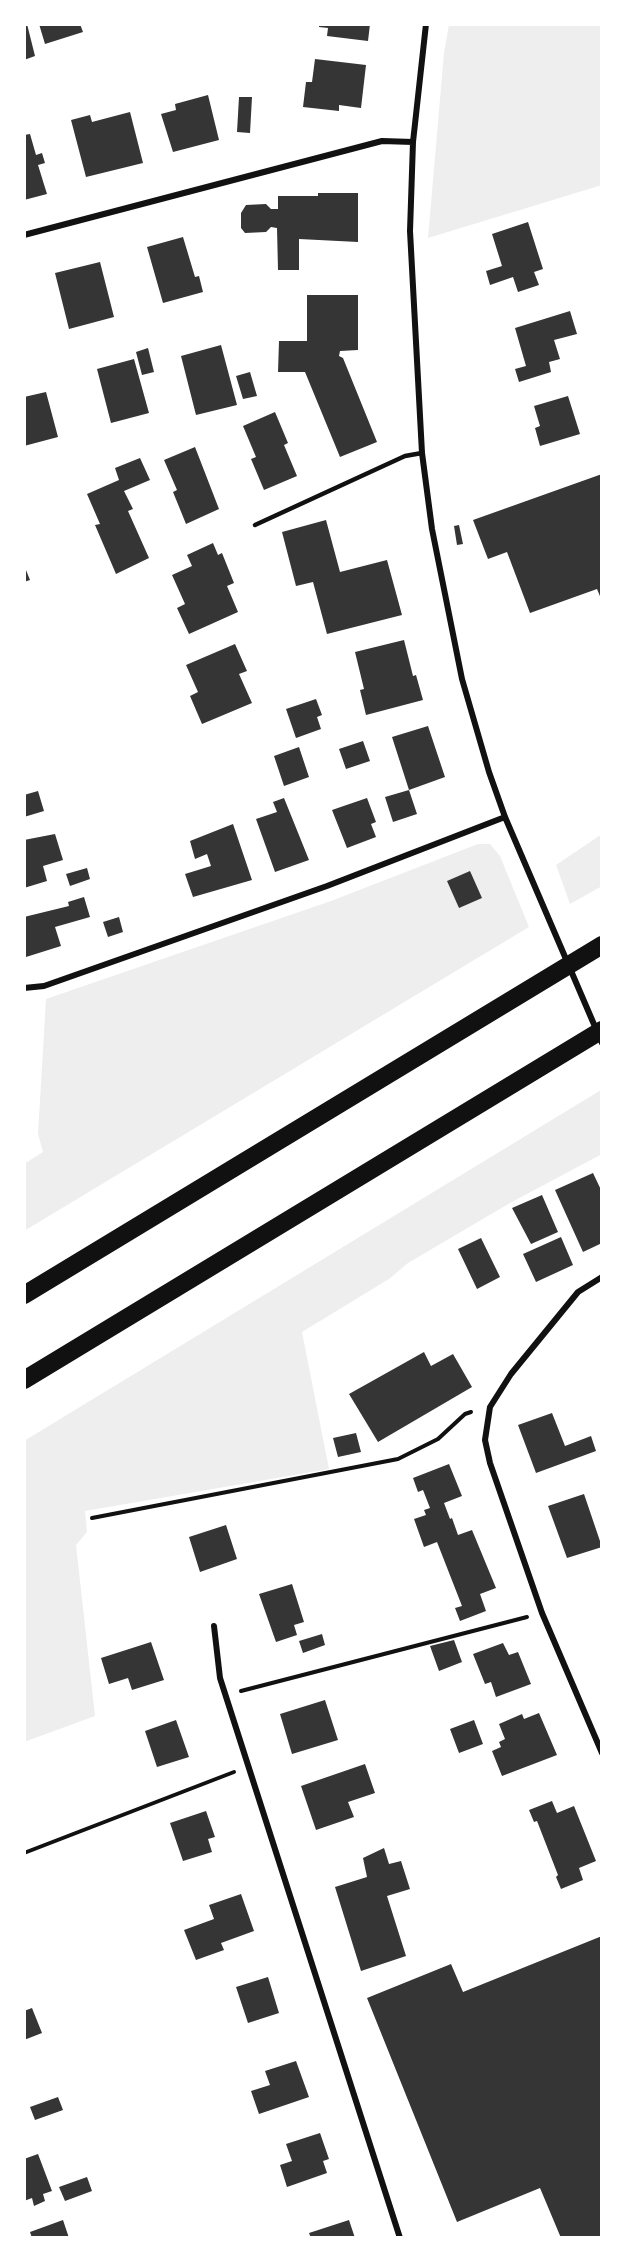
<!DOCTYPE html>
<style>
body{margin:0}
#map{position:relative;width:626px;height:2262px;overflow:hidden;background:#fff;font-family:"Space Grotesk",sans-serif}
canvas{display:block}
.frame{position:absolute;inset:0;border:26px solid #fff;pointer-events:none}
</style>
<div id="map">
<canvas width="626" height="2262"></canvas>
<div class="frame"></div>
</div>
<script>
const g = document.querySelector('canvas').getContext('2d');
g.lineJoin = 'round';
function paint(path, color) { g.fillStyle = color; g.fill(path, 'evenodd'); }
const poly = rows => new Path2D(rows.map(r => 'M' + r).join(''));
function trace(path, color, width, dash) { g.strokeStyle = color; g.lineWidth = width; g.lineCap = dash ? 'butt' : 'round'; g.setLineDash(dash || []); g.stroke(path); }
const green = poly([
 [449,24,600,24,602,185,428,238,444,53],
 [602,834,602,886,570,904,556,865],
 [478,844,490,844,500,856,529,927,24,1231,24,1164,43,1152,38,1134,46,999,331,901],
 [601,1090,602,1154,510,1203,408,1263,389,1279,302,1332,329,1469,85,1511,87,1532,76,1545,95,1716,24,1742,24,1441]
]);
const building = poly([
 [24,24,27,24,35,56,24,60],
 [39,24,80,24,83,32,45,44],
 [319,24,370,24,368,41,327,36,328,28,319,27],
 [315,59,366,65,361,108,339,105,339,111,303,107,306,82,312,82],
 [208,95,219,140,173,152,161,114,176,110,175,104],
 [239,97,252,97,250,133,237,132],
 [130,112,143,163,86,177,71,120,90,115,92,122],
 [30,134,36,155,42,153,45,163,38,165,47,194,24,200,24,135],
 [318,193,358,193,358,242,299,239,299,270,278,270,277,228,271,227,266,232,245,233,241,228,241,213,246,205,266,204,271,209,278,209,278,196,318,196],
 [528,222,543,269,534,272,539,285,518,292,513,277,490,285,486,271,502,266,492,234],
 [183,237,195,277,199,276,203,292,163,303,147,247],
 [100,262,114,317,69,329,55,273],
 [307,295,358,295,358,350,340,351,339,356,343,358,377,442,340,457,305,372,278,372,279,341,307,341],
 [570,311,577,334,554,340,560,359,549,362,551,372,519,382,515,369,526,366,515,328],
 [221,345,237,405,196,415,181,356],
 [148,348,154,372,142,375,136,352],
 [134,359,149,413,111,423,97,369],
 [250,372,257,396,243,399,236,376],
 [46,392,58,437,24,446,24,397],
 [568,396,580,434,540,446,535,428,540,426,534,406],
 [275,412,288,443,284,445,297,476,264,490,251,459,256,457,243,426],
 [195,447,219,509,186,524,173,492,177,490,164,460],
 [140,458,150,480,124,491,133,509,128,511,149,558,116,574,95,525,100,524,87,494,119,480,115,468],
 [602,474,602,601,597,589,530,613,507,552,488,559,473,520],
 [326,520,340,572,387,560,402,615,327,634,313,582,296,586,282,532],
 [459,525,463,544,457,545,454,526],
 [213,543,218,555,222,553,234,583,227,586,238,612,189,634,177,608,185,604,172,575,192,566,187,555],
 [24,565,30,580,24,582],
 [404,640,413,676,416,675,423,700,366,715,360,690,364,689,355,652],
 [235,644,247,671,239,674,252,703,202,724,190,696,198,692,186,665],
 [316,699,322,715,317,717,321,729,296,738,286,709],
 [428,726,445,777,409,790,417,814,393,822,385,797,409,790,392,737],
 [363,741,370,761,346,769,339,749],
 [299,747,309,777,284,786,274,756],
 [38,791,44,811,24,817,24,795],
 [284,798,309,860,275,872,256,819,277,812,273,802],
 [367,798,376,822,371,824,376,837,347,848,332,810],
 [233,824,252,880,193,897,185,874,211,866,207,854,195,859,190,841],
 [55,834,63,860,43,866,47,881,24,888,24,840],
 [87,868,90,879,70,886,66,874],
 [470,871,482,898,459,908,447,881],
 [84,897,90,917,55,927,61,946,26,957,24,917,69,906,68,902],
 [119,917,123,932,108,937,103,922],
 [593,1173,602,1192,602,1243,583,1252,555,1190],
 [542,1195,558,1232,531,1244,512,1208],
 [561,1237,573,1265,536,1282,523,1254],
 [481,1238,500,1277,477,1289,458,1249],
 [424,1352,431,1366,453,1354,472,1387,378,1442,349,1394],
 [552,1413,565,1446,591,1436,596,1451,536,1473,518,1425],
 [356,1433,361,1452,338,1457,333,1438],
 [449,1464,462,1496,444,1503,450,1519,452,1518,458,1535,472,1530,496,1588,480,1594,486,1611,460,1621,455,1608,462,1606,437,1542,424,1547,414,1519,426,1515,424,1510,430,1508,423,1490,418,1492,413,1478],
 [584,1494,602,1547,567,1558,548,1506],
 [226,1525,237,1559,200,1572,189,1537],
 [292,1584,304,1622,294,1625,297,1635,276,1642,259,1594],
 [322,1634,325,1645,303,1653,299,1641],
 [454,1640,462,1662,439,1671,430,1646],
 [151,1642,164,1680,132,1690,128,1678,109,1684,101,1658],
 [503,1643,509,1655,518,1652,531,1684,496,1697,491,1682,485,1684,473,1654],
 [325,1700,338,1740,292,1754,280,1714],
 [539,1713,557,1755,502,1776,492,1751,501,1747,499,1742,505,1739,499,1724,522,1714,524,1719],
 [176,1720,189,1757,157,1767,145,1731],
 [474,1720,483,1744,459,1753,450,1729],
 [365,1764,375,1793,348,1802,354,1817,316,1830,301,1786],
 [552,1801,557,1813,574,1806,596,1861,579,1868,583,1880,561,1889,556,1877,558,1875,537,1821,534,1822,529,1810],
 [206,1811,215,1837,208,1839,212,1852,183,1861,170,1823],
 [384,1848,389,1864,401,1861,410,1889,387,1896,406,1956,361,1971,335,1887,367,1877,363,1858],
 [241,1894,254,1931,221,1943,224,1950,196,1960,184,1930,214,1919,209,1905],
 [602,1936,602,2238,561,2238,540,2188,457,2222,367,1998,451,1964,463,1992],
 [268,1977,279,2013,248,2023,236,1987],
 [32,2008,42,2033,24,2040,24,2011],
 [296,2061,309,2097,259,2114,251,2091,270,2085,265,2071],
 [58,2097,63,2110,35,2120,30,2107],
 [320,2133,329,2159,323,2161,327,2173,287,2187,280,2165,292,2161,286,2144],
 [38,2154,52,2191,43,2194,45,2201,34,2206,32,2198,24,2201,24,2159],
 [87,2177,92,2191,65,2201,59,2187],
 [63,2220,69,2238,32,2238,30,2232],
 [349,2220,355,2238,311,2238,309,2233]
]);
const path = poly([
 [92,1518,398,1459,438,1439,465,1414,471,1412],
 [241,1691,527,1617],
 [24,1853,234,1772]
]);
const service = poly([
 [255,525,405,456,422,453]
]);
const minor = poly([
 [426,24,413,142,410,231,422,453,432,529,462,679,489,772,505,817,602,1043],
 [24,235,382,141,413,142],
 [24,988,44,986,327,886,505,817],
 [602,1277,578,1292,511,1374,490,1407,485,1440,490,1463,542,1613,602,1753],
 [214,1626,220,1678,400,2238]
]);
const motorway = poly([
 [24,1295,602,945],
 [24,1380,602,1030]
]);
paint(green, '#eee');
paint(building, '#353535');
trace(path, '#111', 4);
trace(service, '#111', 4.5);
trace(minor, '#111', 6);
trace(motorway, '#111', 18);
</script>
